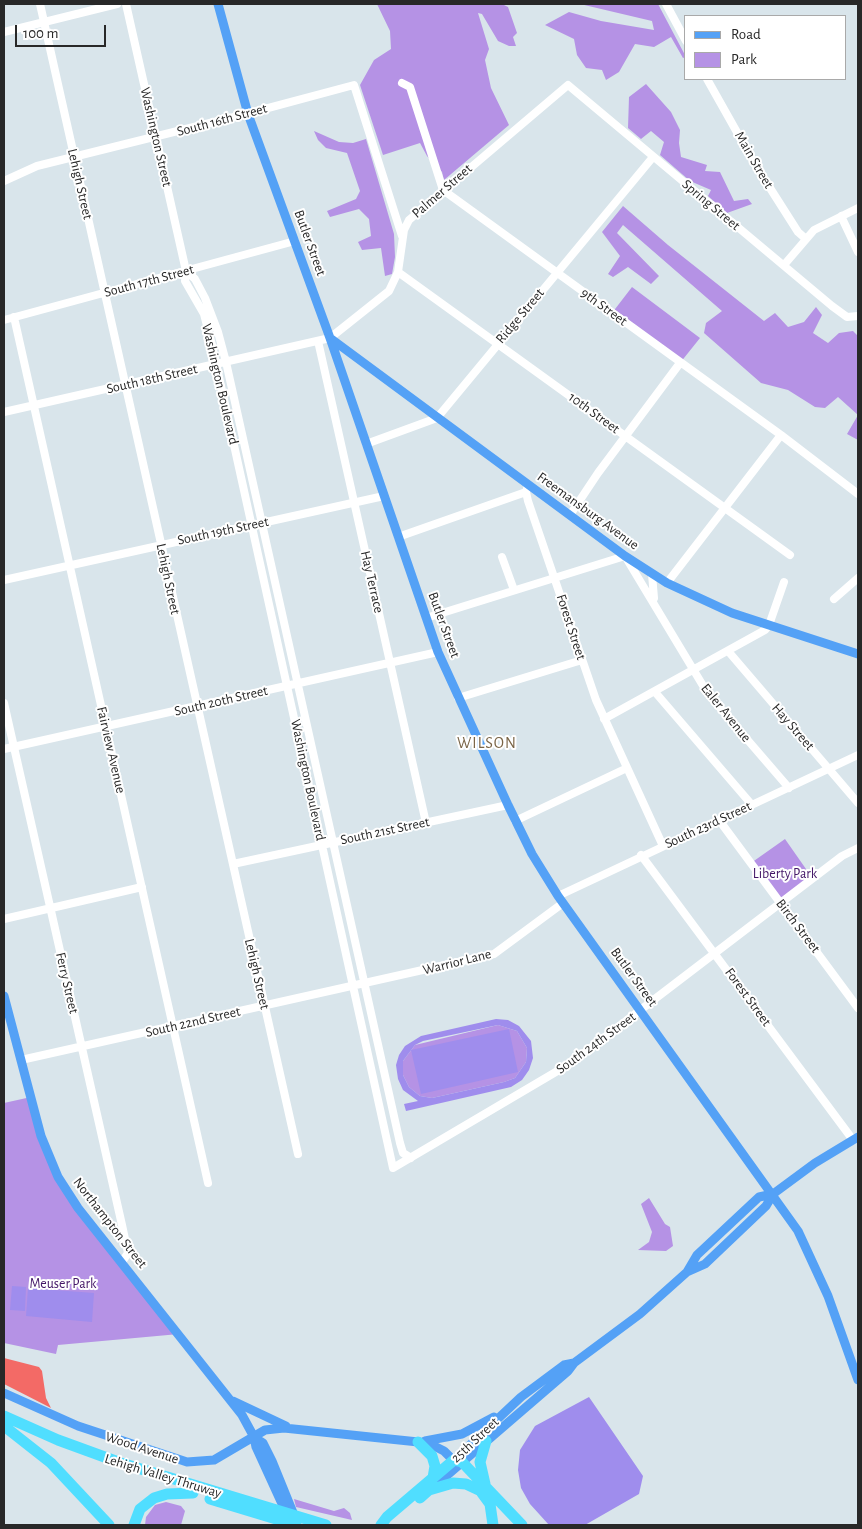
<!DOCTYPE html>
<style>
body{margin:0}
#map{position:relative;width:862px;height:1529px;overflow:hidden;background:#d9e5eb;font-family:"Alegreya Sans",sans-serif}
canvas{display:block}
.frame{position:absolute;inset:0;border:5px solid #282828;pointer-events:none}
.legend{position:absolute;left:684px;top:15px;width:162px;height:65px;box-sizing:border-box;background:#fff;border:1px solid #a9a9a9;margin:0;padding:6px 9px;list-style:none;font-size:15px;color:#282828}
.legend li{display:flex;align-items:center;gap:10px;height:25px}
.legend b{width:25px;border:1px solid #a9a9a9}
.scale{position:absolute;left:15px;top:25px;width:91px;height:22px;box-sizing:border-box;border:2px solid #282828;border-top:0;padding-left:6px;font-size:15px;line-height:18px;white-space:nowrap;color:#282828;-webkit-text-stroke:4px #fff;paint-order:stroke}
</style>
<div id="map">
<canvas width="862" height="1529"></canvas>
<div class="frame"></div>
<ul class="legend">
<li><b style="height:6px;background:#54a1f6"></b>Road</li>
<li><b style="height:14px;background:#b592e5"></b>Park</li>
</ul>
<div class="scale">100 m</div>
</div>
<script>
const g = document.querySelector('canvas').getContext('2d');
g.lineJoin = 'round';
function paint(path, color) { g.fillStyle = color; g.fill(path, 'evenodd'); }
const poly = rows => new Path2D(rows.map(r => 'M' + r).join(''));
function trace(path, color, width, dash) { g.strokeStyle = color; g.lineWidth = width; g.lineCap = dash ? 'butt' : 'round'; g.setLineDash(dash || []); g.stroke(path); }
function drawText(font, color, halo, rows, align = 'center') {
  g.font = font + ' "Alegreya Sans",sans-serif'; g.lineWidth = 4; g.setLineDash([]); g.textBaseline = 'middle'; g.strokeStyle = halo; g.fillStyle = color; for (const [text, x, y, turn = 0] of rows) {
    g.save(); g.translate(x, y); g.rotate((+turn || 0) * Math.PI / 180); g.textAlign = isNaN(turn) ? turn : align; if (halo) g.strokeText(text, 0, 0); g.fillText(text, 0, 0); g.restore();
  }
}
const green = poly([
 [377,4,502,4,508,7,517,33,513,37,516,46,509,46,498,41,482,14,478,13,489,49,485,60,491,88,509,125,444,180,442,172,427,156,420,143,383,155,360,85,374,60,391,49,390,31],
 [580,4,658,4,686,57,683,58,671,37,654,47,635,44,619,72,606,80,602,70,586,68,577,55,574,39,545,25,569,12,601,21,654,30,652,21],
 [646,84,671,112,680,130,679,143,681,157,707,165,705,171,720,172,734,201,748,199,752,204,727,213,708,196,711,190,690,181,660,155,664,142,651,131,641,139,628,128,629,97],
 [314,131,339,142,353,143,366,139,394,234,395,257,392,274,385,276,381,248,362,250,358,242,371,236,369,219,359,209,330,217,327,211,356,199,360,191,347,153,326,148,318,140],
 [623,206,668,245,764,321,775,313,788,327,804,322,816,307,822,315,813,333,828,343,839,333,853,331,858,336,858,440,847,434,858,415,838,397,825,408,815,407,788,390,761,383,704,333,706,323,722,311,623,225,617,233,659,276,651,284,628,267,613,277,608,274,620,256,602,232],
 [632,287,700,338,680,363,612,313],
 [785,839,813,879,781,904,751,863],
 [498,1025,517,1031,527,1048,526,1062,515,1078,504,1082,432,1098,420,1096,409,1087,403,1075,403,1061,415,1045],
 [31,1097,55,1171,179,1334,58,1345,56,1354,4,1343,4,1103],
 [649,1198,665,1224,670,1227,673,1246,666,1251,638,1250,649,1242,652,1232,641,1204],
 [294,1499,334,1511,344,1508,350,1513,352,1520,296,1507],
 [166,1502,181,1506,185,1511,181,1525,145,1525,146,1517,155,1505]
]);
const pitch = poly([
 [496,1019,508,1020,519,1026,531,1041,533,1058,529,1070,522,1080,511,1087,406,1111,404,1104,418,1101,403,1090,398,1079,396,1065,399,1055,405,1046,421,1036],
 [498,1025,517,1031,527,1048,526,1062,515,1078,504,1082,432,1098,420,1096,409,1087,403,1075,403,1061,415,1045,423,1041],
 [509,1029,518,1072,421,1094,411,1050],
 [12,1286,26,1287,25,1311,10,1310],
 [28,1288,94,1293,92,1322,26,1316],
 [589,1397,643,1476,639,1494,585,1525,549,1525,530,1504,521,1488,518,1470,520,1450,535,1426]
]);
const water = poly([
 [4,1358,39,1367,42,1371,46,1398,51,1408,4,1384]
]);
const minor = poly([
 [40,4,298,1154],
 [126,4,186,271,185,281,204,314,212,345,393,1168,571,1063,842,856,858,848],
 [666,4,686,41],
 [4,32,117,4],
 [707,79,756,166,798,232,806,239],
 [402,83,410,87,443,190,781,435,858,494],
 [4,181,37,166,242,115,354,85,402,236],
 [841,216,858,252],
 [784,265,814,230,858,208],
 [186,271,195,279,205,298,218,332,226,362,400,1143,403,1153,411,1158],
 [398,272,790,555],
 [14,317,208,1183],
 [4,320,295,241],
 [318,341,426,823],
 [4,412,330,338,389,291,398,272,404,230,409,220,568,85,832,306,847,317,858,316],
 [366,444,437,418,653,157],
 [528,485,526,492,528,501,596,700,663,846],
 [570,515,598,473,680,363],
 [398,537,526,492],
 [502,557,514,590],
 [652,574,654,598],
 [4,580,384,496],
 [667,583,781,435],
 [834,599,858,578],
 [426,618,625,556,708,694,789,788],
 [728,651,858,803],
 [655,692,752,805],
 [458,698,582,660],
 [4,703,122,1225,128,1253,122,1262],
 [604,719,765,630,769,625,784,582],
 [4,749,438,652],
 [719,820,858,1008],
 [515,821,627,768],
 [641,855,853,1140],
 [233,864,508,805],
 [558,896,858,755],
 [4,919,142,887],
 [21,1060,494,954,563,903]
]);
const major = poly([
 [218,4,248,114,330,338,438,652,508,805,532,854,558,896,798,1231,828,1296,858,1380],
 [330,338,625,556,667,583,732,613,858,654],
 [4,996,41,1136,58,1177,78,1208,242,1415,254,1437,256,1447,288,1517],
 [687,1272,697,1255,759,1197,773,1194],
 [4,1393,78,1426,187,1462,214,1460,265,1430,284,1428,428,1443,444,1451,458,1465],
 [233,1401,286,1426],
 [254,1437,263,1443,272,1461,296,1520],
 [425,1441,462,1434,494,1417],
 [454,1460,521,1397,564,1365,574,1363],
 [431,1489,568,1371,574,1363,640,1314,687,1272,705,1264,766,1206,773,1194,815,1163,858,1137]
]);
const highway = poly([
 [4,1416,58,1440,121,1463,326,1525],
 [4,1426,51,1463,109,1525],
 [418,1442,432,1456,435,1466,433,1478],
 [485,1484,480,1462,486,1441],
 [479,1489,490,1504,493,1525],
 [420,1498,429,1490,453,1483,466,1484,481,1491],
 [210,1499,296,1525],
 [134,1525,140,1509,154,1498,167,1494,193,1493],
 [381,1525,387,1517,454,1460,462,1462,522,1525]
]);
const streetNames = [
 ["South 16th Street",222,120,-15],
 ["Washington Street",156,137,77],
 ["Main Street",754,160,60],
 ["Lehigh Street",80,184,77],
 ["Palmer Street",442,191,-41],
 ["Spring Street",711,205,40],
 ["Butler Street",310,243,70],
 ["South 17th Street",149,281,-15],
 ["9th Street",604,307,36],
 ["Ridge Street",520,316,-50],
 ["South 18th Street",152,379,-13],
 ["Washington Boulevard",220,384,77],
 ["10th Street",594,413,36],
 ["Freemansburg Avenue",588,511,36],
 ["South 19th Street",223,531,-12],
 ["Lehigh Street",168,579,78],
 ["Hay Terrace",372,582,77],
 ["Butler Street",444,625,70],
 ["Forest Street",571,627,72],
 ["South 20th Street",221,701,-13],
 ["Ealer Avenue",726,713,51],
 ["Hay Street",793,727,49],
 ["Fairview Avenue",111,750,77],
 ["Washington Boulevard",308,780,78],
 ["South 23rd Street",708,825,-25],
 ["South 21st Street",385,831,-12],
 ["Birch Street",798,926,53],
 ["Warrior Lane",457,962,-14],
 ["Lehigh Street",257,974,77],
 ["Butler Street",634,977,54],
 ["Ferry Street",67,983,77],
 ["Forest Street",748,997,54],
 ["South 22nd Street",193,1022,-13],
 ["South 24th Street",596,1043,-36],
 ["Northampton Street",110,1223,52],
 ["25th Street",475,1440,-43],
 ["Wood Avenue",142,1448,18],
 ["Lehigh Valley Thruway",163,1476,17]
];
const parkNames = [
 ["Liberty Park",785,874],
 ["Meuser Park",63,1284]
];
const quarterNames = [
 ["WILSON",487,743]
];
paint(green, '#b592e5');
paint(pitch, '#9f8ded');
paint(water, '#f36a66');
trace(minor, '#fff', 8);
trace(major, '#54a1f6', 9);
trace(highway, '#50deff', 11);
drawText('14px', '#282828', '#fff', streetNames);
drawText('14px', '#431667', '#fff', parkNames);
g.letterSpacing = '1px';
drawText('16px', '#7a6547', '#fff', quarterNames);
g.letterSpacing = '0px';
</script>
